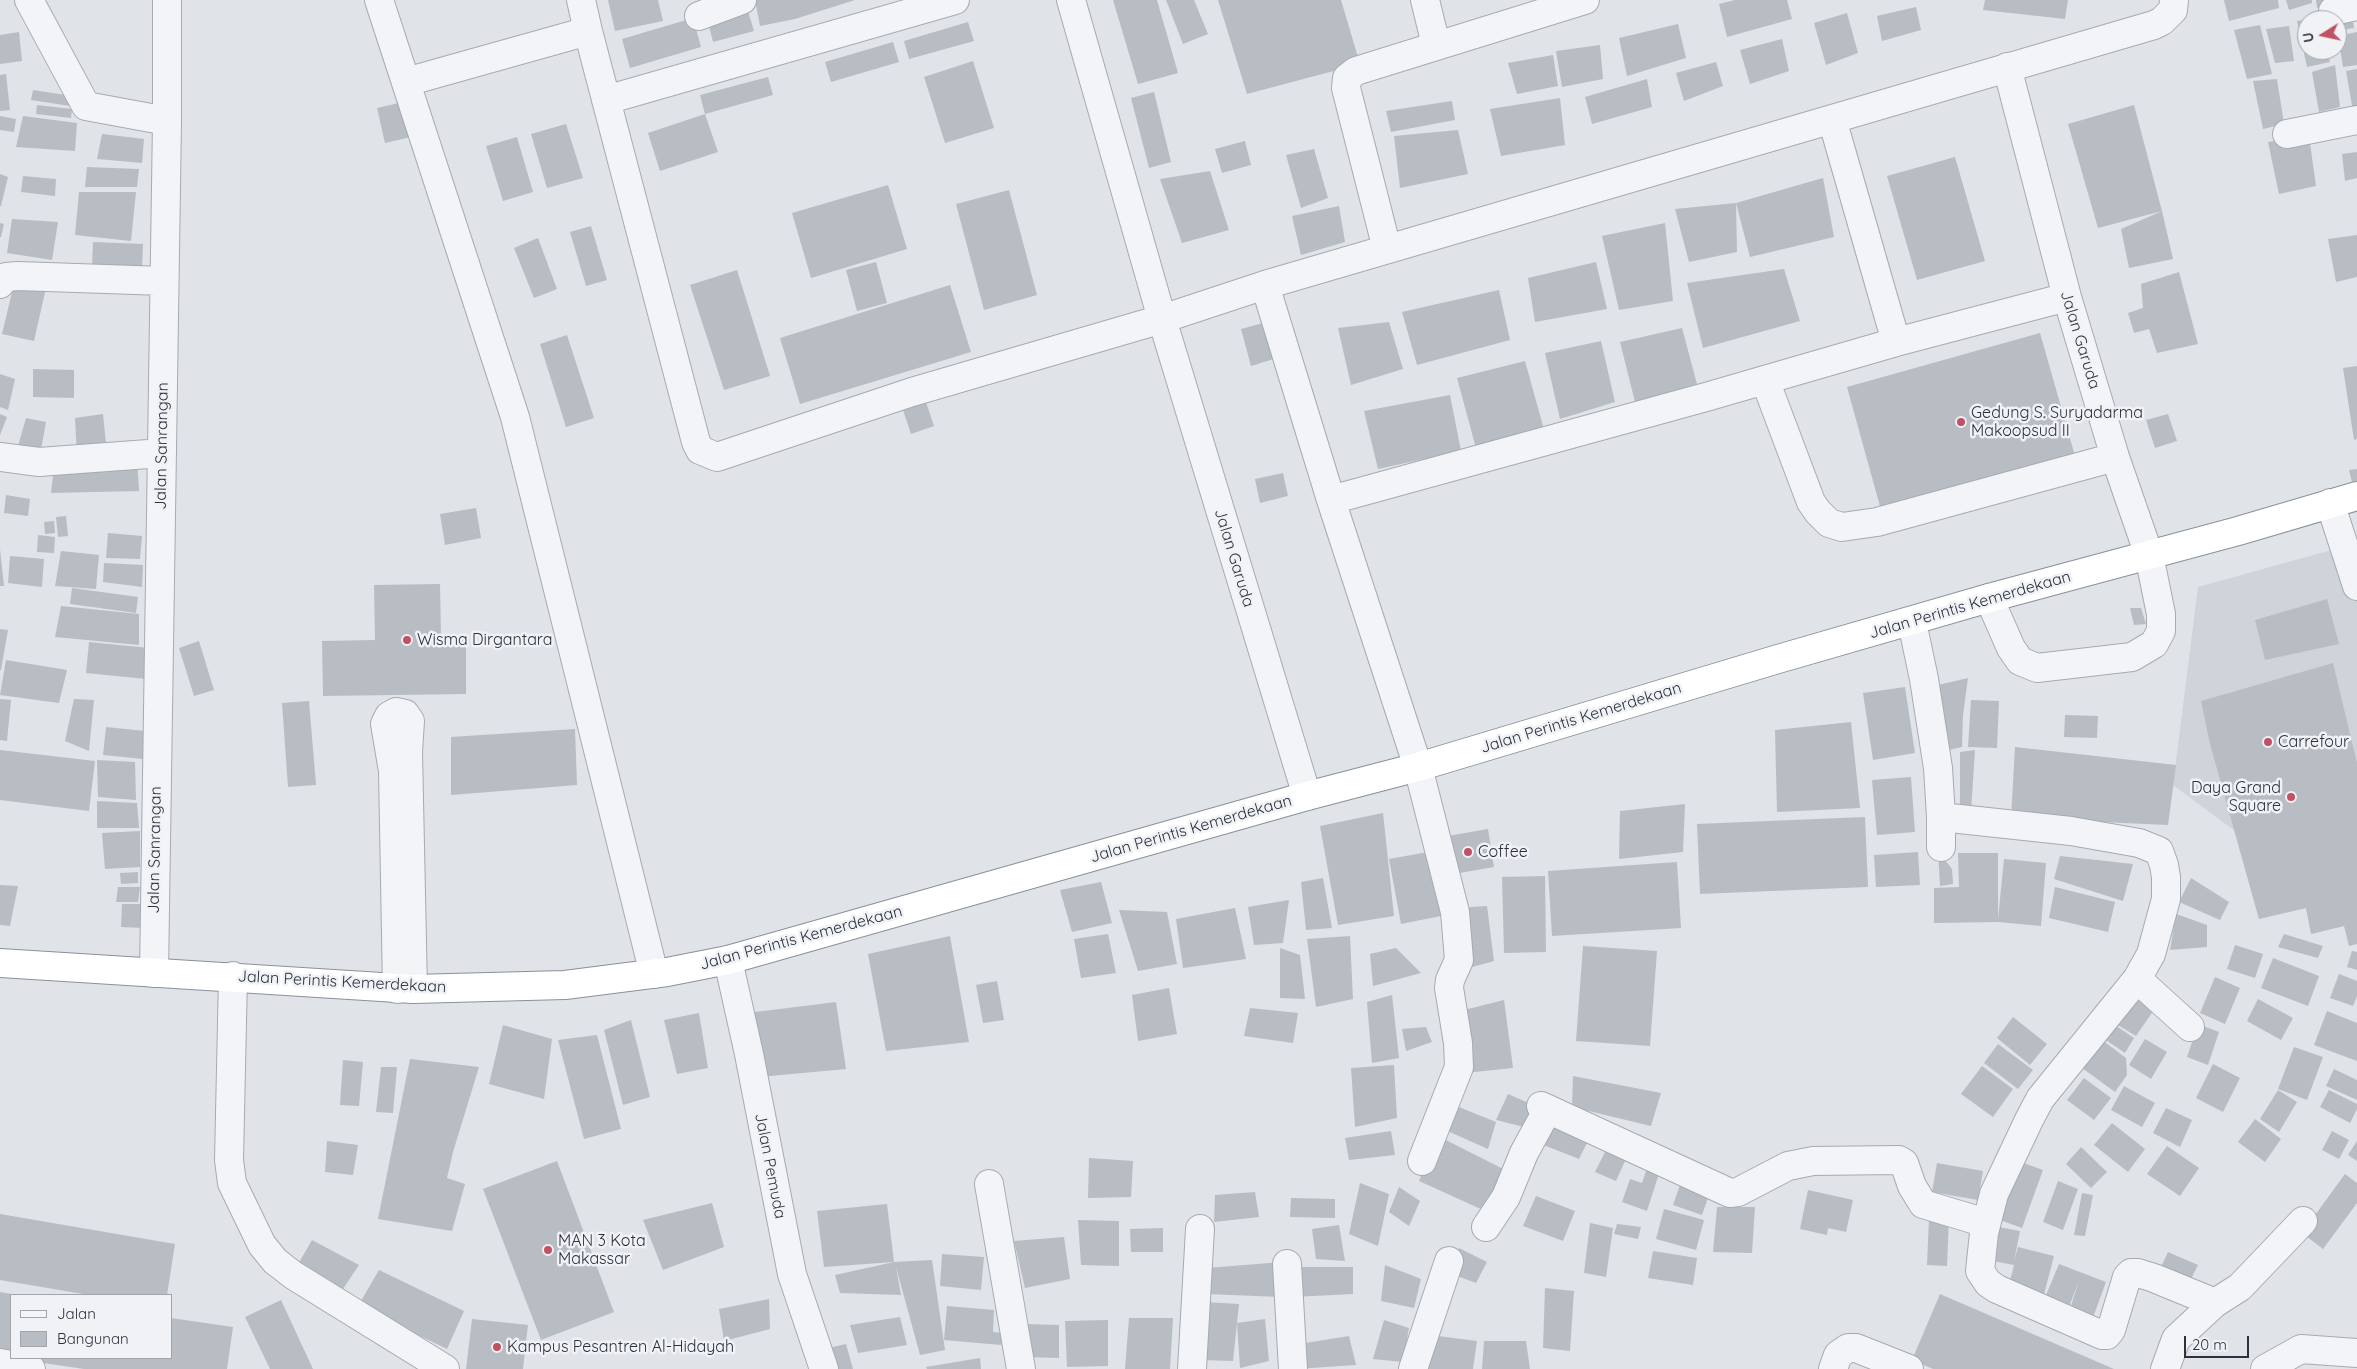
<!DOCTYPE html>
<style>
body{margin:0}
#map{position:relative;width:2357px;height:1369px;overflow:hidden;background:#e0e3e8;font-family:Quicksand,sans-serif}
canvas{display:block}
.legend{position:absolute;left:10px;top:1294px;width:162px;height:65px;box-sizing:border-box;background:#f0f2f6;border:1px solid #a1a5ac;margin:0;padding:6px 9px;list-style:none;font-size:15px;color:#2b323e}
.legend li{display:flex;align-items:center;gap:10px;height:25px}
.legend b{width:25px;border:1px solid #a1a5ac}
.north{position:absolute;left:2297px;top:10px;width:50px;height:50px;box-sizing:border-box;background:#f0f2f6;border:1px solid #a1a5ac;border-radius:50%;rotate:260deg;font-size:14px;font-weight:700;line-height:20px;text-align:center;color:#2b323e}
.north::after{content:'';display:block;margin:auto;width:18px;height:22px;background:#c15163;clip-path:polygon(50% 0,100% 100%,50% 72%,0 100%)}
.scale{position:absolute;left:2184px;top:1336px;width:65px;height:22px;box-sizing:border-box;border:2px solid #2b323e;border-top:0;padding-left:6px;font-size:15px;line-height:18px;white-space:nowrap;color:#2b323e;-webkit-text-stroke:4px #f0f2f6;paint-order:stroke}
</style>
<div id="map">
<canvas width="2357" height="1369"></canvas>
<ul class="legend">
<li><b style="height:6px;background:#f3f4f7"></b>Jalan</li>
<li><b style="height:14px;background:#b8bdc4"></b>Bangunan</li>
</ul>
<div class="north">U</div>
<div class="scale">20 m</div>
</div>
<script>
const g = document.querySelector('canvas').getContext('2d');
g.lineJoin = 'round';
function paint(path, color) { g.fillStyle = color; g.fill(path, 'evenodd'); }
const poly = rows => new Path2D(rows.map(r => 'M' + r).join(''));
function trace(path, color, width, dash) { g.strokeStyle = color; g.lineWidth = width; g.lineCap = dash ? 'butt' : 'round'; g.setLineDash(dash || []); g.stroke(path); }
function drawText(font, color, halo, rows, align = 'center') {
  g.font = font + ' Quicksand,sans-serif'; g.lineWidth = 5; g.setLineDash([]); g.textBaseline = 'middle'; g.strokeStyle = halo; g.fillStyle = color; for (const [text, x, y, turn = 0] of rows) {
    g.save(); g.translate(x, y); g.rotate((+turn || 0) * Math.PI / 180); g.textAlign = isNaN(turn) ? turn : align; if (halo) g.strokeText(text, 0, 0); g.fillText(text, 0, 0); g.restore();
  }
}
const built = poly([
 [2357,543,2357,944,2344,926,2311,934,2306,908,2259,919,2235,831,2173,785,2198,587]
]);
const building = poly([
 [608,0,658,0,663,21,615,31],
 [755,0,855,0,795,19,760,26],
 [1113,0,1157,0,1178,73,1138,84],
 [1166,0,1194,0,1208,34,1183,44],
 [1218,0,1341,0,1360,64,1247,94],
 [1735,0,1787,0,1792,19,1727,37,1719,4],
 [1985,0,2068,0,2065,19,1983,10],
 [2224,0,2278,0,2279,8,2229,21],
 [2286,0,2312,0,2312,3,2289,10],
 [2316,0,2349,0,2349,1,2317,8],
 [1916,7,1921,30,1882,41,1877,16],
 [748,11,754,31,713,42,708,22],
 [1847,13,1858,53,1826,65,1814,23],
 [2352,15,2354,28,2337,31,2337,20],
 [2320,16,2321,20,2307,20,2307,19],
 [693,18,701,47,630,68,622,39],
 [2307,19,2307,50,2327,50,2330,62,2307,67,2297,21],
 [968,22,974,41,909,59,904,41],
 [1678,24,1686,58,1627,76,1619,38],
 [2260,25,2272,74,2247,79,2234,30],
 [2289,26,2294,61,2275,63,2266,29],
 [19,32,22,61,0,64,0,35],
 [2357,32,2357,65,2343,67,2338,36],
 [1782,39,1789,71,1750,84,1740,50],
 [893,42,899,62,831,82,825,62],
 [1600,45,1603,79,1562,87,1556,51],
 [1553,55,1558,86,1517,94,1508,63],
 [973,61,994,128,945,143,924,77],
 [1716,62,1723,86,1684,101,1676,73],
 [2335,65,2340,107,2319,112,2312,72],
 [2357,69,2357,116,2354,117,2346,71],
 [6,74,10,110,0,111,0,75],
 [768,77,773,95,705,114,700,95],
 [1647,79,1652,107,1592,124,1585,97],
 [2277,79,2284,124,2263,129,2253,81],
 [33,90,72,96,70,106,31,100],
 [1154,92,1171,162,1149,168,1131,98],
 [1560,98,1565,145,1501,156,1490,109],
 [1452,101,1455,120,1391,132,1386,111],
 [403,102,411,137,385,143,377,108],
 [37,105,72,109,71,118,36,114],
 [2134,105,2162,211,2098,228,2068,124],
 [705,114,718,152,660,171,648,133],
 [0,116,16,119,14,132,0,130],
 [23,116,77,123,75,151,16,147],
 [566,124,583,178,547,188,531,134],
 [1458,130,1468,174,1400,188,1394,136],
 [102,134,144,139,142,163,97,159],
 [2309,136,2316,186,2279,194,2268,142],
 [517,137,533,192,503,201,486,146],
 [1245,141,1251,165,1222,173,1215,149],
 [1314,149,1328,198,1301,208,1286,155],
 [2357,152,2357,178,2345,181,2342,154],
 [1955,157,1985,261,1917,280,1887,176],
 [87,167,139,169,137,187,85,187],
 [1210,171,1229,230,1182,243,1160,179],
 [0,174,8,177,1,206,0,206],
 [23,176,56,179,55,196,21,192],
 [1823,178,1834,237,1750,257,1736,203],
 [888,185,907,249,811,278,792,213],
 [1009,190,1037,295,984,310,956,204],
 [79,192,136,192,131,241,75,235],
 [1736,203,1737,252,1689,262,1675,209],
 [1339,206,1345,242,1301,255,1292,216],
 [2162,211,2173,259,2129,268,2121,229],
 [12,219,58,222,52,260,7,253],
 [0,223,4,224,1,237,0,237],
 [1665,223,1673,301,1619,310,1602,236],
 [591,226,607,280,586,286,570,232],
 [2357,235,2357,277,2336,282,2328,239],
 [538,238,557,289,534,298,514,248],
 [93,242,143,244,142,268,92,266],
 [876,262,887,303,857,311,846,270],
 [1596,262,1607,309,1535,322,1528,278],
 [1784,269,1800,321,1703,348,1687,283],
 [737,270,770,376,724,390,690,285],
 [17,271,48,279,34,341,2,334],
 [2179,272,2198,344,2157,353,2149,329,2134,333,2128,313,2143,308,2141,284],
 [950,285,971,352,800,404,780,338],
 [1499,290,1510,340,1417,365,1402,312],
 [1267,322,1277,358,1251,366,1241,329],
 [1389,322,1403,369,1351,385,1338,328],
 [1682,328,1697,384,1635,402,1620,342],
 [2040,333,2075,456,1881,510,1847,387],
 [567,335,594,418,566,427,540,344],
 [1601,341,1615,402,1560,419,1545,353],
 [1525,361,1543,426,1477,452,1457,378],
 [2357,366,2357,439,2354,440,2343,368],
 [33,369,74,370,74,398,33,397],
 [0,374,15,379,8,410,0,407],
 [1450,395,1461,451,1378,469,1364,411],
 [926,402,934,426,911,434,903,410],
 [0,414,7,417,0,435],
 [103,414,107,454,77,456,75,418],
 [2168,414,2177,441,2155,448,2146,420],
 [26,418,46,422,40,455,16,453],
 [137,457,139,491,51,493,54,467],
 [2357,469,2357,481,2352,482,2349,470],
 [1283,473,1288,496,1260,503,1255,479],
 [6,495,30,499,28,516,4,513],
 [476,508,481,538,445,545,440,514],
 [66,516,68,536,58,537,56,517],
 [54,521,55,533,45,534,44,522],
 [108,533,142,536,140,559,106,558],
 [38,535,55,537,54,553,37,552],
 [0,549,4,586,0,586],
 [61,551,99,555,96,589,55,586],
 [10,556,44,559,42,587,8,583],
 [104,563,143,565,142,587,103,582],
 [440,584,441,637,466,637,466,694,323,696,322,641,375,640,374,585],
 [72,588,138,597,136,613,70,604],
 [2327,599,2339,644,2265,660,2255,620],
 [61,606,139,614,139,645,55,637],
 [2130,608,2141,608,2146,624,2134,625],
 [0,629,8,630,1,670,0,670],
 [199,641,214,690,194,696,179,648],
 [89,642,149,648,146,679,86,673],
 [6,660,67,670,59,703,0,695],
 [2333,663,2357,763,2357,944,2349,946,2344,926,2311,934,2306,908,2259,919,2210,744,2201,701],
 [1968,678,1963,715,1962,747,1949,750,1934,686],
 [1905,687,1915,753,1873,760,1863,693],
 [0,699,11,700,7,741,0,740],
 [74,699,94,700,89,751,65,741],
 [1971,700,1999,701,1997,748,1968,747],
 [309,701,316,785,288,787,282,703],
 [2065,715,2098,716,2097,738,2064,737],
 [1851,722,1860,808,1777,812,1775,730],
 [106,727,145,731,143,759,103,755],
 [575,729,577,785,451,795,451,737],
 [2015,747,2176,765,2168,825,2011,818],
 [0,750,95,761,89,811,0,800],
 [1975,750,1971,812,1960,814,1960,752],
 [97,760,135,762,136,800,98,797],
 [1911,777,1915,832,1877,835,1872,780],
 [97,801,137,803,139,828,97,828],
 [1685,804,1683,852,1619,859,1620,811],
 [1383,813,1394,916,1338,925,1320,826],
 [1865,817,1868,887,1700,894,1697,824],
 [1488,829,1494,867,1448,875,1442,837],
 [140,831,140,867,105,869,102,833],
 [1938,851,1952,869,1953,884,1940,886],
 [1428,852,1441,916,1401,924,1389,859],
 [1918,852,1920,885,1876,887,1874,855],
 [1958,853,1998,853,1998,919,2004,859,2046,863,2041,926,1998,922,1934,923,1934,888,1959,887],
 [2060,856,2133,864,2123,901,2054,879],
 [1677,862,1681,928,1552,936,1548,871],
 [138,872,138,883,121,884,120,873],
 [1545,876,1546,952,1504,953,1502,877],
 [1323,878,1332,928,1306,930,1301,882],
 [2191,878,2229,902,2220,920,2179,902],
 [1101,882,1112,923,1072,932,1060,890],
 [0,885,18,886,10,926,0,925],
 [118,887,140,887,138,902,116,902],
 [2055,887,2115,902,2108,932,2049,918],
 [1289,900,1283,943,1254,945,1248,907],
 [122,904,143,904,145,928,121,927],
 [1487,906,1494,961,1465,969,1456,908],
 [1235,908,1246,959,1183,968,1176,919],
 [1119,910,1167,912,1177,964,1138,971],
 [2176,914,2207,925,2207,947,2170,950],
 [1108,934,1116,973,1081,978,1074,939],
 [2284,934,2323,946,2318,958,2278,947],
 [950,936,969,1042,886,1051,868,954],
 [1350,936,1353,999,1316,1007,1307,939],
 [2235,945,2263,954,2255,978,2227,969],
 [1583,946,1657,951,1650,1046,1576,1041],
 [1280,948,1300,955,1305,999,1280,998],
 [1396,948,1421,973,1373,986,1370,954],
 [2352,951,2357,952,2357,970,2347,967],
 [2273,958,2319,976,2308,1006,2261,988],
 [2339,974,2357,981,2357,996,2353,1006,2330,998],
 [2215,977,2240,988,2225,1024,2200,1013],
 [997,981,1004,1020,983,1023,976,985],
 [1169,988,1177,1034,1138,1041,1132,995],
 [2132,992,2158,1004,2136,1036,2108,1019],
 [1392,995,1399,1058,1372,1063,1367,1002],
 [2258,999,2293,1018,2281,1040,2247,1021],
 [1504,1000,1513,1068,1465,1073,1460,1011],
 [836,1002,846,1069,759,1077,747,1013],
 [1250,1008,1298,1013,1293,1043,1244,1036],
 [2327,1011,2357,1023,2357,1061,2314,1045],
 [699,1013,708,1068,677,1074,664,1020],
 [2013,1017,2047,1044,2030,1065,1997,1038],
 [2106,1019,2134,1038,2125,1053,2097,1034],
 [631,1020,650,1097,623,1105,604,1030],
 [2198,1024,2219,1032,2208,1065,2187,1057],
 [503,1025,552,1039,544,1099,489,1084],
 [1426,1027,1432,1042,1406,1051,1402,1029],
 [597,1035,621,1129,584,1139,558,1040],
 [2098,1037,2126,1058,2127,1075,2115,1092,2078,1065],
 [2145,1039,2167,1052,2151,1079,2129,1065],
 [1998,1044,2033,1070,2018,1089,1984,1063],
 [2294,1047,2323,1057,2307,1100,2278,1089],
 [410,1059,479,1067,453,1152,447,1178,465,1184,452,1231,378,1219],
 [343,1060,363,1062,359,1106,340,1105],
 [2213,1064,2240,1078,2223,1112,2196,1098],
 [1394,1065,1397,1118,1355,1127,1351,1068],
 [1982,1066,2013,1089,1993,1117,1961,1094],
 [381,1067,397,1067,393,1113,376,1112],
 [2334,1069,2357,1080,2357,1100,2326,1086],
 [1573,1076,1661,1093,1651,1126,1572,1107],
 [2084,1078,2111,1098,2094,1120,2067,1100],
 [2124,1086,2155,1103,2142,1127,2111,1110],
 [2278,1090,2297,1102,2279,1132,2260,1119],
 [2329,1090,2357,1104,2357,1109,2350,1123,2320,1107],
 [1508,1094,1545,1110,1532,1129,1496,1120],
 [1454,1105,1496,1122,1488,1149,1443,1129],
 [2166,1108,2192,1120,2180,1147,2153,1133],
 [1551,1114,1591,1135,1579,1159,1536,1142],
 [2255,1119,2281,1139,2265,1162,2238,1142],
 [2112,1123,2145,1149,2128,1172,2094,1145],
 [1391,1131,1395,1155,1349,1160,1345,1138],
 [2332,1131,2349,1140,2339,1159,2322,1150],
 [1436,1135,1513,1174,1494,1215,1419,1181],
 [327,1141,358,1145,353,1175,325,1172],
 [2357,1141,2357,1161,2348,1155],
 [1610,1142,1630,1150,1616,1181,1595,1172],
 [2167,1146,2199,1168,2180,1196,2147,1174],
 [2081,1147,2107,1172,2091,1188,2066,1164],
 [1089,1158,1133,1161,1131,1197,1088,1198],
 [1650,1159,1662,1164,1647,1211,1622,1202,1630,1179,1642,1183],
 [557,1161,614,1312,541,1340,483,1189],
 [2018,1161,2043,1170,2022,1228,1997,1219],
 [1937,1163,1983,1171,1978,1200,1932,1192],
 [2345,1174,2357,1183,2357,1203,2323,1249,2302,1233],
 [2058,1181,2078,1189,2063,1230,2043,1222],
 [1360,1183,1389,1194,1378,1246,1349,1234],
 [1680,1185,1709,1195,1702,1215,1673,1205],
 [1399,1187,1420,1201,1409,1226,1389,1212],
 [1808,1190,1853,1200,1846,1232,1828,1228,1827,1235,1800,1229],
 [1255,1192,1259,1217,1214,1222,1215,1195],
 [2082,1193,2093,1195,2085,1236,2074,1235],
 [1536,1196,1575,1211,1563,1241,1523,1226],
 [1291,1198,1335,1199,1335,1218,1290,1217],
 [712,1203,724,1247,663,1270,643,1220],
 [887,1204,894,1262,824,1267,817,1211],
 [1717,1207,1755,1207,1752,1253,1713,1252],
 [1664,1209,1704,1220,1696,1250,1656,1239],
 [0,1214,175,1244,167,1295,89,1295,0,1280],
 [1929,1217,1949,1217,1947,1266,1927,1265],
 [1078,1220,1119,1221,1119,1266,1081,1265],
 [1590,1223,1613,1228,1606,1277,1584,1273],
 [1617,1224,1641,1227,1638,1239,1614,1234],
 [1339,1225,1345,1261,1316,1259,1312,1229],
 [1988,1225,2020,1231,2014,1261,2018,1247,2054,1256,2042,1302,2007,1293,2014,1265,1982,1259],
 [1163,1228,1163,1252,1131,1252,1130,1229],
 [1064,1237,1070,1279,1025,1288,1014,1241],
 [312,1240,359,1265,343,1289,297,1266],
 [1459,1248,1487,1262,1476,1283,1449,1273],
 [1653,1251,1697,1258,1693,1285,1648,1278],
 [2168,1252,2198,1265,2190,1281,2161,1267],
 [942,1254,984,1257,981,1290,940,1286],
 [932,1260,945,1350,920,1355,896,1267,901,1295,840,1293,835,1275,894,1262],
 [1282,1262,1280,1297,1206,1294,1207,1268],
 [2059,1264,2106,1282,2091,1323,2068,1315,2079,1281,2065,1317,2041,1307],
 [1385,1265,1421,1279,1414,1308,1381,1301],
 [1293,1267,1353,1267,1353,1294,1293,1297],
 [379,1270,464,1311,447,1349,358,1306],
 [1545,1288,1574,1291,1570,1351,1543,1348],
 [0,1292,11,1294,11,1358,0,1356],
 [1940,1294,2114,1369,1933,1369,1912,1360],
 [769,1299,770,1329,724,1341,719,1309],
 [281,1300,313,1369,270,1369,245,1317],
 [1204,1302,1239,1304,1233,1361,1200,1360],
 [947,1306,994,1310,993,1332,1002,1333,1001,1345,944,1340],
 [900,1317,907,1345,858,1353,850,1325],
 [171,1318,233,1327,227,1369,84,1369,16,1359,171,1358],
 [1129,1318,1173,1318,1170,1369,1125,1369],
 [472,1319,528,1325,523,1369,466,1369],
 [1265,1319,1269,1361,1240,1368,1237,1323],
 [1108,1320,1108,1366,1067,1367,1065,1321],
 [1384,1320,1409,1328,1403,1362,1373,1359],
 [1023,1324,1059,1325,1059,1358,1022,1357],
 [1430,1335,1477,1341,1473,1369,1421,1369],
 [1349,1336,1356,1365,1296,1369,1293,1345],
 [1484,1341,1526,1341,1530,1369,1482,1369],
 [846,1344,853,1369,830,1369,824,1349],
 [980,1358,981,1369,927,1369,926,1367]
]);
const minor = poly([
 [29,0,86,106,167,121,154,973],
 [379,0,515,417,654,974],
 [581,0,588,31],
 [1071,0,1162,319,1307,796],
 [1425,0,1436,45],
 [2333,11,2357,6],
 [699,16,742,0],
 [406,82,588,31,696,442,700,450,717,457,912,392,1162,319,1265,285,2154,25,2162,21,2173,10,2174,0],
 [606,100,955,0],
 [1832,119,1896,342],
 [167,121,167,0],
 [2287,134,2357,120],
 [1387,249,1346,88,1347,78,1356,71,1585,0],
 [0,284,6,277,18,276,164,281],
 [1265,285,1331,500,1418,767,1455,912,1459,960,1450,980,1449,988,1458,1043,1459,1067,1422,1161],
 [1765,380,1811,502,1818,512,1829,523,1842,527,1877,522,2115,457],
 [0,457,39,462,162,453],
 [1331,500,1706,397,1896,342,2067,297],
 [2330,503,2357,586],
 [1989,598,2011,648,2020,661,2037,668,2132,657,2154,644,2161,631,2161,614,2149,555,2115,457,2067,297,2007,67],
 [1912,622,1924,679,1938,768,1941,817,2071,831,2139,843,2159,851,2164,865,2166,877,2166,899,2151,954,2137,979,2040,1099,2029,1120,1994,1194,1984,1233,1980,1271,1988,1283,1997,1289,2102,1335,2107,1335,2111,1330,2127,1277,2131,1273,2138,1273,2154,1278,2215,1303],
 [1941,847,1941,817],
 [728,960,749,1054,792,1274,824,1369],
 [233,976,229,1160,232,1183,262,1245,275,1261,293,1275,445,1369],
 [2137,979,2190,1027],
 [397,989,393,771,385,724,389,716,396,712,405,714,410,721,408,752,413,989],
 [1541,1106,1730,1193,1738,1192,1788,1166,1813,1161,1899,1160,1904,1163,1912,1186,1923,1204,1986,1223],
 [989,1184,1021,1369],
 [1486,1227,1506,1197,1524,1153,1548,1109],
 [1287,1264,1293,1369],
 [0,1363,31,1369],
 [1192,1369,1200,1229],
 [1413,1369,1449,1261],
 [1833,1369,1838,1355,1848,1348,1856,1348,1909,1369],
 [2165,1369,2176,1339,2215,1303,2240,1287,2303,1221],
 [2265,1369,2301,1349,2357,1353]
]);
const highway = poly([
 [0,963,413,989,565,985,667,972,728,960,1307,796,1418,767,1778,659,1989,598,2238,531,2357,496]
]);
const markers = [
 [1961,422,5,"#c15163"],
 [407,640,5,"#c15163"],
 [2268,742,5,"#c15163"],
 [2291,797,5,"#c15163"],
 [1468,852,5,"#c15163"],
 [548,1250,5,"#c15163"],
 [497,1347,5,"#c15163"]
];
const streetNames = [
 ["Jalan Garuda",2080,340,73],
 ["Jalan Sanrangan",162,446,-89],
 ["Jalan Garuda",1234,558,73],
 ["Jalan Perintis Kemerdekaan",1970,605,-16],
 ["Jalan Perintis Kemerdekaan",1581,718,-17],
 ["Jalan Perintis Kemerdekaan",1191,829,-16],
 ["Jalan Sanrangan",155,850,-89],
 ["Jalan Perintis Kemerdekaan",801,938,-15],
 ["Jalan Perintis Kemerdekaan",342,982,3],
 ["Jalan Pemuda",770,1166,79]
];
const poiNames = [
 ["Gedung S. Suryadarma",1971,413],
 ["Makoopsud II",1971,431],
 ["Wisma Dirgantara",417,640],
 ["Carrefour",2278,742],
 ["Daya Grand",2281,788,"right"],
 ["Square",2281,806,"right"],
 ["Coffee",1478,852],
 ["MAN 3 Kota",558,1241],
 ["Makassar",558,1259],
 ["Kampus Pesantren Al-Hidayah",507,1347]
];
paint(built, '#cfd3da');
paint(building, '#b8bdc4');
trace(minor, '#a6aab2', 30);
trace(highway, '#89919d', 30);
trace(minor, '#f3f4f7', 28);
trace(highway, '#fff', 28);
for (const [x, y, r, color] of markers) { const dot = new Path2D(); dot.arc(x, y, r, 0, 2 * Math.PI); g.fillStyle = color; g.fill(dot); trace(dot, '#f0f2f6', 2); }
drawText('16px', '#2b323e', '#f0f2f6', streetNames);
drawText('16px', '#2b323e', '#f0f2f6', poiNames, 'left');
</script>
